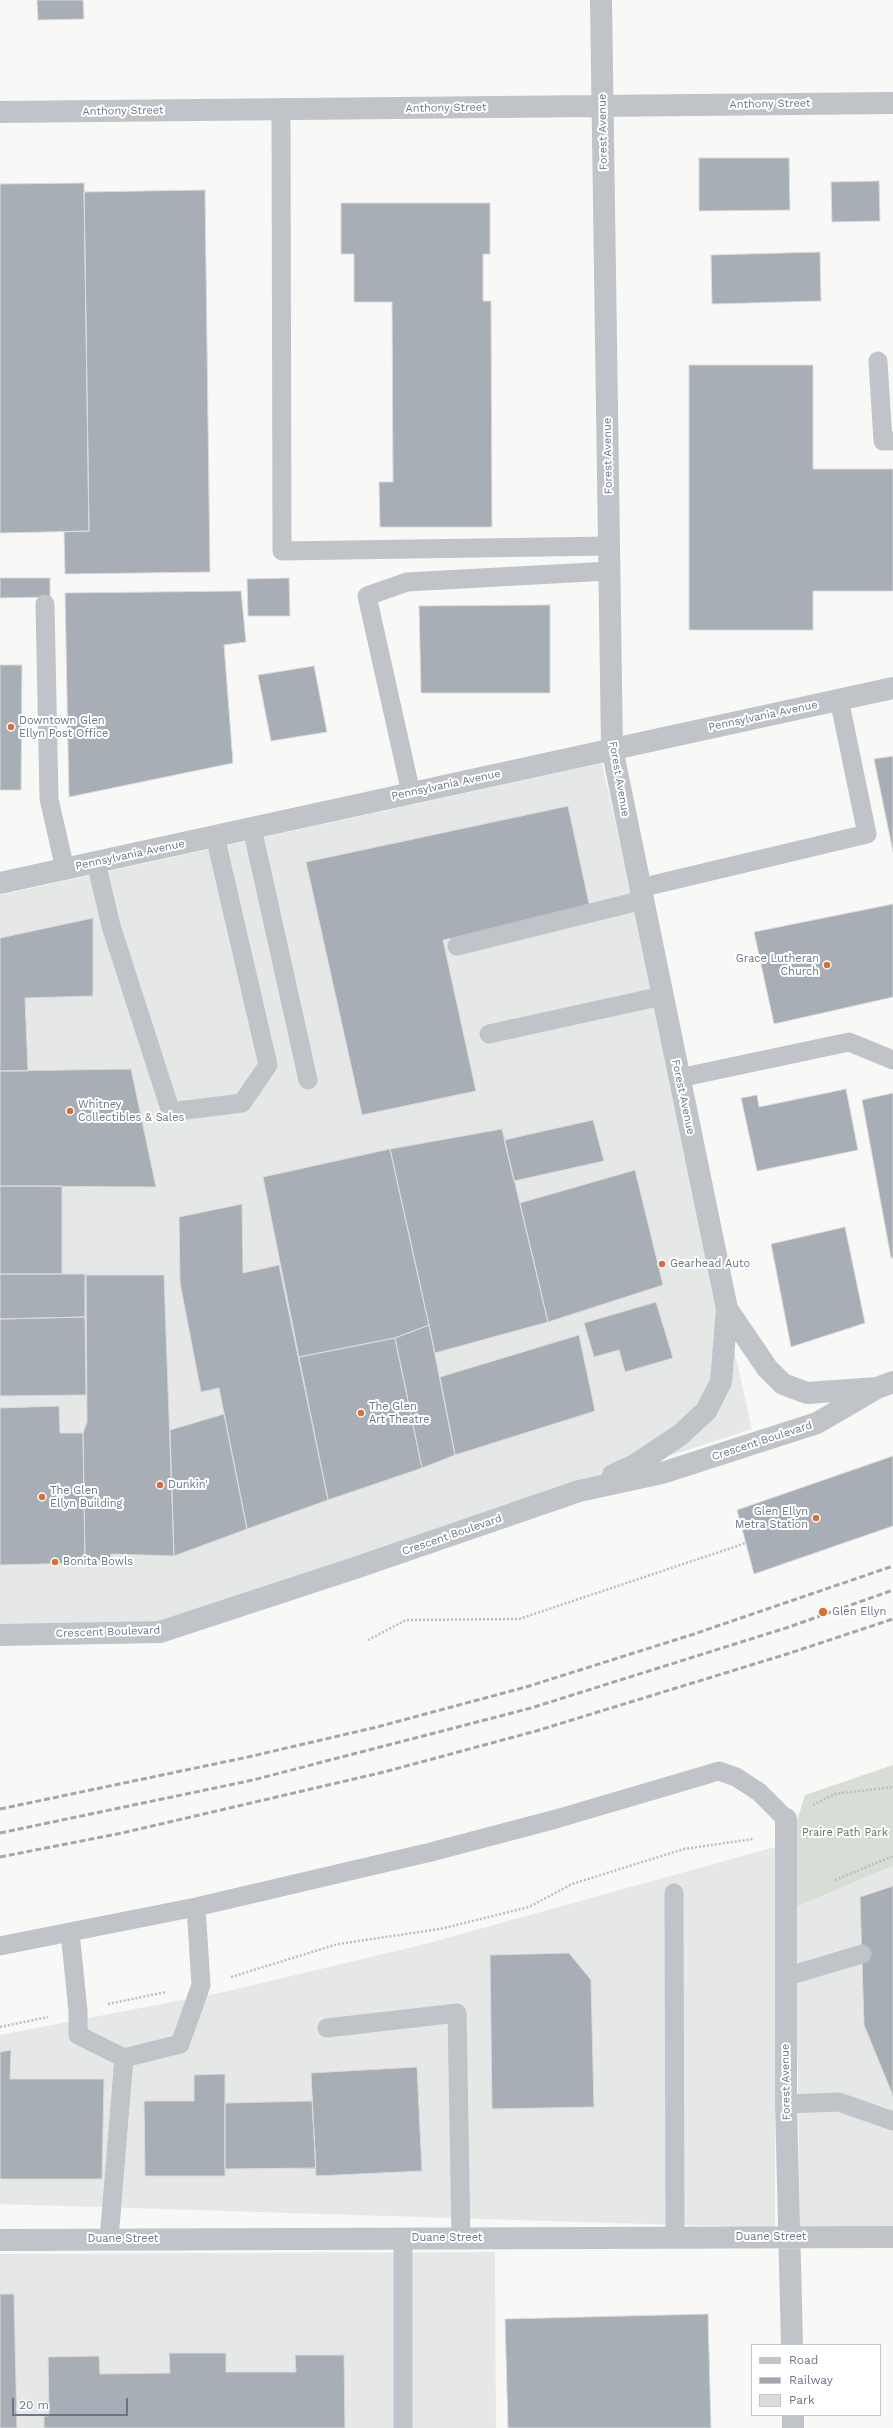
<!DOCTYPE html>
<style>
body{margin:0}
#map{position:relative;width:893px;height:2428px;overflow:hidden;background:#f8f9f7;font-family:"Work Sans",sans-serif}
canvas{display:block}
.legend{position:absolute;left:751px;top:2344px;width:130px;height:72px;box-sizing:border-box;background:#fff;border:1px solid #c3c8ce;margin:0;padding:5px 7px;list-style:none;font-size:12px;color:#6a7685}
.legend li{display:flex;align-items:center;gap:8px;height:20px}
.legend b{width:20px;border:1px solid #c3c8ce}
.scale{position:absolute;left:12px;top:2398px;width:116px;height:18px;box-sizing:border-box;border:2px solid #6a7685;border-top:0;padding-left:5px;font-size:12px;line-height:14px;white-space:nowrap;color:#6a7685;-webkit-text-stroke:3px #fff;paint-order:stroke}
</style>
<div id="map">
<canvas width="893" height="2428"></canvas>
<ul class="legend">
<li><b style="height:5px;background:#c0c4c8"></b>Road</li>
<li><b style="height:5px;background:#a2a7ae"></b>Railway</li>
<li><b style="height:11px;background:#d8ddd6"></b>Park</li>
</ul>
<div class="scale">20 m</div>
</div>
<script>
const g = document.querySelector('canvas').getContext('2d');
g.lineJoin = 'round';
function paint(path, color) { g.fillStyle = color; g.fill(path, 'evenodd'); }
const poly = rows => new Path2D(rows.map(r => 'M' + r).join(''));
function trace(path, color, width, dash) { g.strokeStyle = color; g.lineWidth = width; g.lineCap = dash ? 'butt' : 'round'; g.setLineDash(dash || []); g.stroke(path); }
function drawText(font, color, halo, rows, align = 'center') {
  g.font = font + ' "Work Sans",sans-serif'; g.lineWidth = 4; g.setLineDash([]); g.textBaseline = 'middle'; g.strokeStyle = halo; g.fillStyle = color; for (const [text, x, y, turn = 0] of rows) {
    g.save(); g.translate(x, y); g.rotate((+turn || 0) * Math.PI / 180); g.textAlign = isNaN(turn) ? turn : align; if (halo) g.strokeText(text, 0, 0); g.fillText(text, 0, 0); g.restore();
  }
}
const built = poly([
 [602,763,752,1429,155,1623,0,1626,0,895],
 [775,1847,775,2228,0,2204,0,2035,224,1992,425,1944],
 [893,1866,893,2229,800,2230,795,1907],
 [495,2252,496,2428,0,2428,0,2254]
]);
const green = poly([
 [893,1765,893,1866,795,1907,796,1824,805,1795]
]);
const building = poly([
 [37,0,83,0,84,19,38,20,37,0],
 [699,158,789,158,790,210,699,211,699,158],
 [879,181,880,221,832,222,831,182,879,181],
 [84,183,89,531,0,533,0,184,84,183],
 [205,190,210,572,65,574,64,532,89,531,84,192,205,190],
 [341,203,490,203,490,254,483,254,483,301,491,301,492,527,380,527,379,482,393,482,392,302,354,302,354,254,341,254,341,203],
 [820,252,821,301,712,304,711,255,820,252],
 [689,365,813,365,813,469,893,469,893,591,813,591,813,630,689,630,689,365],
 [0,578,50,578,50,597,0,598,0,578],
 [289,578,290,616,248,616,247,579,289,578],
 [241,591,246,642,224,645,233,763,69,797,65,593,241,591],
 [550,605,550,693,421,693,419,606,550,605],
 [0,665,22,665,21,790,0,790,0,665],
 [314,666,327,732,271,741,258,675,314,666],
 [893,756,893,852,874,759,893,756],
 [568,806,590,908,443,940,476,1091,362,1115,306,862,568,806],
 [893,904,893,997,774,1024,754,932,893,904],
 [93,918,93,996,25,998,28,1071,0,1071,0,938,93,918],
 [131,1069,156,1187,0,1186,0,1071,131,1069],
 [846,1089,858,1150,757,1171,741,1098,757,1095,759,1107,846,1089],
 [893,1093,893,1258,891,1258,862,1100,893,1093],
 [593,1120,604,1161,514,1181,504,1140,593,1120],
 [502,1129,548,1322,435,1353,390,1149,502,1129],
 [390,1149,429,1325,395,1338,299,1357,263,1177,390,1149],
 [635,1170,663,1285,548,1322,520,1203,635,1170],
 [0,1186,62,1186,62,1274,0,1274,0,1186],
 [242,1204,243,1273,279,1265,328,1500,247,1529,219,1388,201,1392,180,1283,179,1217,242,1204],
 [845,1227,865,1323,791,1347,771,1244,845,1227],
 [0,1274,85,1274,85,1317,0,1319,0,1274],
 [86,1275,164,1275,174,1556,111,1554,110,1560,85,1561,83,1433,87,1422,86,1275],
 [656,1302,673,1358,625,1372,619,1350,594,1357,584,1323,656,1302],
 [85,1317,86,1395,0,1396,0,1319,85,1317],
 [429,1325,455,1455,422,1468,395,1338,429,1325],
 [579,1335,595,1411,455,1455,440,1377,579,1335],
 [395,1338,422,1468,328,1500,299,1357,395,1338],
 [59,1406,60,1433,83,1433,85,1563,0,1565,0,1408,59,1406],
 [224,1414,247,1529,174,1556,170,1430,224,1414],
 [893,1456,893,1526,754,1574,737,1510,893,1456],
 [893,1886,893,2096,864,2025,860,1897,893,1886],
 [569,1953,591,1980,594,2107,492,2109,490,1955,569,1953],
 [11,2050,10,2079,104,2079,102,2179,0,2179,0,2052,11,2050],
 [417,2067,422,2171,316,2176,311,2073,417,2067],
 [225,2074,225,2176,145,2176,144,2101,194,2101,194,2075,225,2074],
 [312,2101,316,2168,225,2169,225,2103,312,2101],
 [0,2294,14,2294,17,2428,0,2428,0,2294],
 [708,2314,711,2428,508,2428,505,2319,708,2314],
 [169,2353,226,2353,226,2372,296,2372,295,2355,344,2355,345,2428,44,2428,44,2416,49,2416,48,2357,99,2356,100,2374,170,2373,169,2353]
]);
const path = poly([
 [368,1640,406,1620,519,1619,746,1543],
 [813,1805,835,1794,893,1787],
 [835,1880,893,1856],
 [231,1977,338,1944,440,1929,529,1907,572,1884,684,1849,753,1839],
 [108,2004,166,1992],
 [0,2027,48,2017]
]);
const service = poly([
 [281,109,282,551,609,546],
 [878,361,883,441,893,441],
 [45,604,49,799,65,869],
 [411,793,367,596,407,582,609,571],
 [252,828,308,1080],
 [96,862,111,926,171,1112,242,1103,268,1065,215,836],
 [640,888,867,834,839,699],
 [457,946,643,900],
 [489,1034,662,996],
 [679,1078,849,1042,893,1060],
 [674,1893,675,2237],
 [70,1932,78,2011,78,2035,124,2058,180,2044,201,1985,196,1907],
 [0,1946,196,1907,431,1852,556,1819,719,1771,736,1777,759,1792,786,1819],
 [785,1977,862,1954],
 [327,2028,457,2013,461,2238],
 [786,2104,839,2102,893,2121],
 [403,2238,403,2428],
 [109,2239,124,2058]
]);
const minor = poly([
 [601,0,612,748,727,1309,767,1368,783,1384,807,1393,877,1388],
 [0,112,893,103],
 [613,1475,635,1465,680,1435,706,1411,721,1382,727,1309],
 [0,1635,160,1632,358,1567,579,1491,662,1473,817,1423,877,1388,893,1382],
 [786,1819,786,2104,792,2345],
 [0,2240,893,2237],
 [793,2415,793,2428]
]);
const tertiary = poly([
 [0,883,893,688]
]);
const rail = poly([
 [0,1809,248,1757,377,1727,526,1687,694,1634,893,1566],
 [0,1833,253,1780,531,1708,789,1627,893,1590],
 [0,1857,122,1833,384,1772,536,1731,787,1654,893,1619]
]);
const markers = [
 [11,727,4,"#d76f38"],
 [827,965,4,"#d76f38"],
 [70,1111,4,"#d76f38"],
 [662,1264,4,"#d76f38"],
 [361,1413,4,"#d76f38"],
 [160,1485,4,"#d76f38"],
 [42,1497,4,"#d76f38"],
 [816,1518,4,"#d76f38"],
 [55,1562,4,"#d76f38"],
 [823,1612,5,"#d76f38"]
];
const streetNames = [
 ["Anthony Street",770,104,-1],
 ["Anthony Street",446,108,-1],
 ["Anthony Street",123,111,-1],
 ["Forest Avenue",603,132,-91],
 ["Forest Avenue",608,456,-91],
 ["Pennsylvania Avenue",763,716,-12],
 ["Forest Avenue",619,779,80],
 ["Pennsylvania Avenue",446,785,-12],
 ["Pennsylvania Avenue",130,855,-12],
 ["Forest Avenue",683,1097,78],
 ["Crescent Boulevard",762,1441,-18],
 ["Crescent Boulevard",452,1535,-19],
 ["Crescent Boulevard",108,1632,-2],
 ["Forest Avenue",786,2082,-91],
 ["Duane Street",771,2237],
 ["Duane Street",447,2238],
 ["Duane Street",123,2239]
];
const poiNames = [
 ["Downtown Glen",19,721],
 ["Ellyn Post Office",19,734],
 ["Grace Lutheran",819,959,"right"],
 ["Church",819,972,"right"],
 ["Whitney",78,1105],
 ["Collectibles & Sales",78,1118],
 ["Gearhead Auto",670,1264],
 ["The Glen",369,1407],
 ["Art Theatre",369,1420],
 ["Dunkin'",168,1485],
 ["The Glen",50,1491],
 ["Ellyn Building",50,1504],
 ["Glen Ellyn",808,1512,"right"],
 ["Metra Station",808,1525,"right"],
 ["Bonita Bowls",63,1562],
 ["Glen Ellyn",832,1612]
];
const parkNames = [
 ["Praire Path Park",845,1833]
];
paint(built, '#e6e8e7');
paint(green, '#d8ddd6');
paint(building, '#a8aeb5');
trace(building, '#dadbd9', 1);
trace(path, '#bbbdc0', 2.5, [2, 2]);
trace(service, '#c0c4c8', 19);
trace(minor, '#c0c4c8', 22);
trace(tertiary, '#c0c4c8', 22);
trace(rail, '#a2a7ae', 3, [6, 3]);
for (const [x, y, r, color] of markers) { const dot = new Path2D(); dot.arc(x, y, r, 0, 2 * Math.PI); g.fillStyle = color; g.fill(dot); trace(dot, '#fff', 1.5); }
drawText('11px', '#6a7685', '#fff', streetNames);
drawText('11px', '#6a7685', '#fff', poiNames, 'left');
drawText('11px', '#667864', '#fff', parkNames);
</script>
